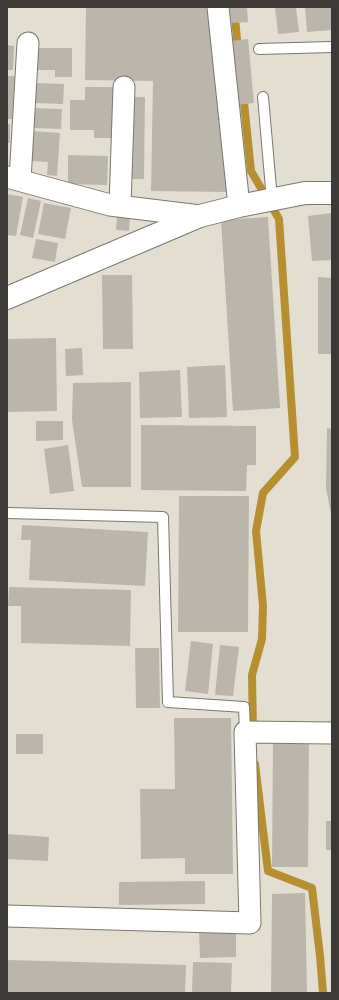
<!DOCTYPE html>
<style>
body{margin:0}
#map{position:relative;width:339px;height:1000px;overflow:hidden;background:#e3ded2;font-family:Cabin,sans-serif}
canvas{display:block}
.frame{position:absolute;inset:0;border:8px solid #3c3a36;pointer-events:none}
</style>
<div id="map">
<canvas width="339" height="1000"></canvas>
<div class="frame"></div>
</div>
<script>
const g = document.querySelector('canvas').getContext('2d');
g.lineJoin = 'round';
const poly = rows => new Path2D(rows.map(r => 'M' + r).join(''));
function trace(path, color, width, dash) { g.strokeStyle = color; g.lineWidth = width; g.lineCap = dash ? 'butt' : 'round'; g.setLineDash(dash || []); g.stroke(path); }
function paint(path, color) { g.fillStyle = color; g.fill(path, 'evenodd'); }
const stream = poly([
 [234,7,238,50],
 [243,93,251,171,279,219,295,457,263,493,256,531,263,606,262,639,252,675,253,732],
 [255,764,268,871,312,888,320,956,323,993]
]);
const building = poly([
 [86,7,209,7,229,192,151,191,153,81,85,80],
 [230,7,247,7,248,22,231,23],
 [275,7,296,7,299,32,278,34],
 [305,7,332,7,332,30,307,32],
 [248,39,254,103,237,105,231,41],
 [7,45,14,46,13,70,7,70],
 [37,48,72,48,72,77,55,77,55,70,37,70],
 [7,76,15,76,12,119,7,119],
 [36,83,64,84,63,104,35,103],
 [85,87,114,87,114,138,94,138,94,130,70,130,70,100,85,100],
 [131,97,145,97,144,179,129,179],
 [32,108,62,109,61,129,31,128],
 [7,124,10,124,10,143,7,143],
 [33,131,60,133,57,176,47,175,48,162,31,161],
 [68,155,108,156,107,185,68,184],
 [7,194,23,197,16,236,7,235],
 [28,198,41,201,33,238,20,235],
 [44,203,71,208,65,239,38,234],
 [332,213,332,260,312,261,308,216],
 [117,216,130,216,129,231,116,230],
 [268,217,280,408,233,411,221,220],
 [36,239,58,243,55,262,32,258],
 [102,275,132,275,133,349,103,349],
 [318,277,332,278,332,354,318,354],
 [56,338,57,411,7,412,7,339],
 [82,348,83,375,66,376,65,349],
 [225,365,227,417,189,418,187,367],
 [180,370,182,417,140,418,139,372],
 [131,382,131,487,82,487,72,420,73,383],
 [36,421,63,421,63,440,36,441],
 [141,425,256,426,256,465,247,465,246,491,141,490],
 [327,428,332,429,331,514,326,488],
 [68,445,74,491,50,494,44,449],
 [179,496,249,496,248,632,178,632],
 [22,525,148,532,145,586,29,580,31,540,21,540],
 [9,587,131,590,130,646,21,643,21,606,8,606],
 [191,641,213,644,208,694,185,691],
 [220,645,239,647,233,696,215,695],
 [135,648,159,648,160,708,136,708],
 [174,718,231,718,233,874,185,874,185,858,141,859,140,789,175,789],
 [16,734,43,734,43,754,16,754],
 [273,743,309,743,308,867,272,867],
 [326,821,332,821,332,850,326,850],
 [7,834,49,837,48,861,7,859],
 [205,881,205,904,119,905,119,882],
 [305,893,307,993,271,993,272,894],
 [199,932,236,932,236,957,200,958],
 [7,960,186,965,185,993,7,993],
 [193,962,232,963,231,993,192,993]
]);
const service = poly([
 [259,49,332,47],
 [263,97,272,200],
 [7,513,163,517,168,702,244,707,245,732]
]);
const minor = poly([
 [218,7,239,206],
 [7,177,110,205,200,216],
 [20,180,28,43],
 [120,206,124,87],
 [7,916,250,923,245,732,332,733]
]);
const tertiary = poly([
 [7,298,200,216,239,206,305,193,332,193]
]);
trace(stream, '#b68f30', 8);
paint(building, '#bbb6ab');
trace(service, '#7d786e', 12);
trace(minor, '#7d786e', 23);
trace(tertiary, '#7d786e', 24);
trace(service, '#fff', 10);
trace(minor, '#fff', 21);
trace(tertiary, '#fff', 22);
</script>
